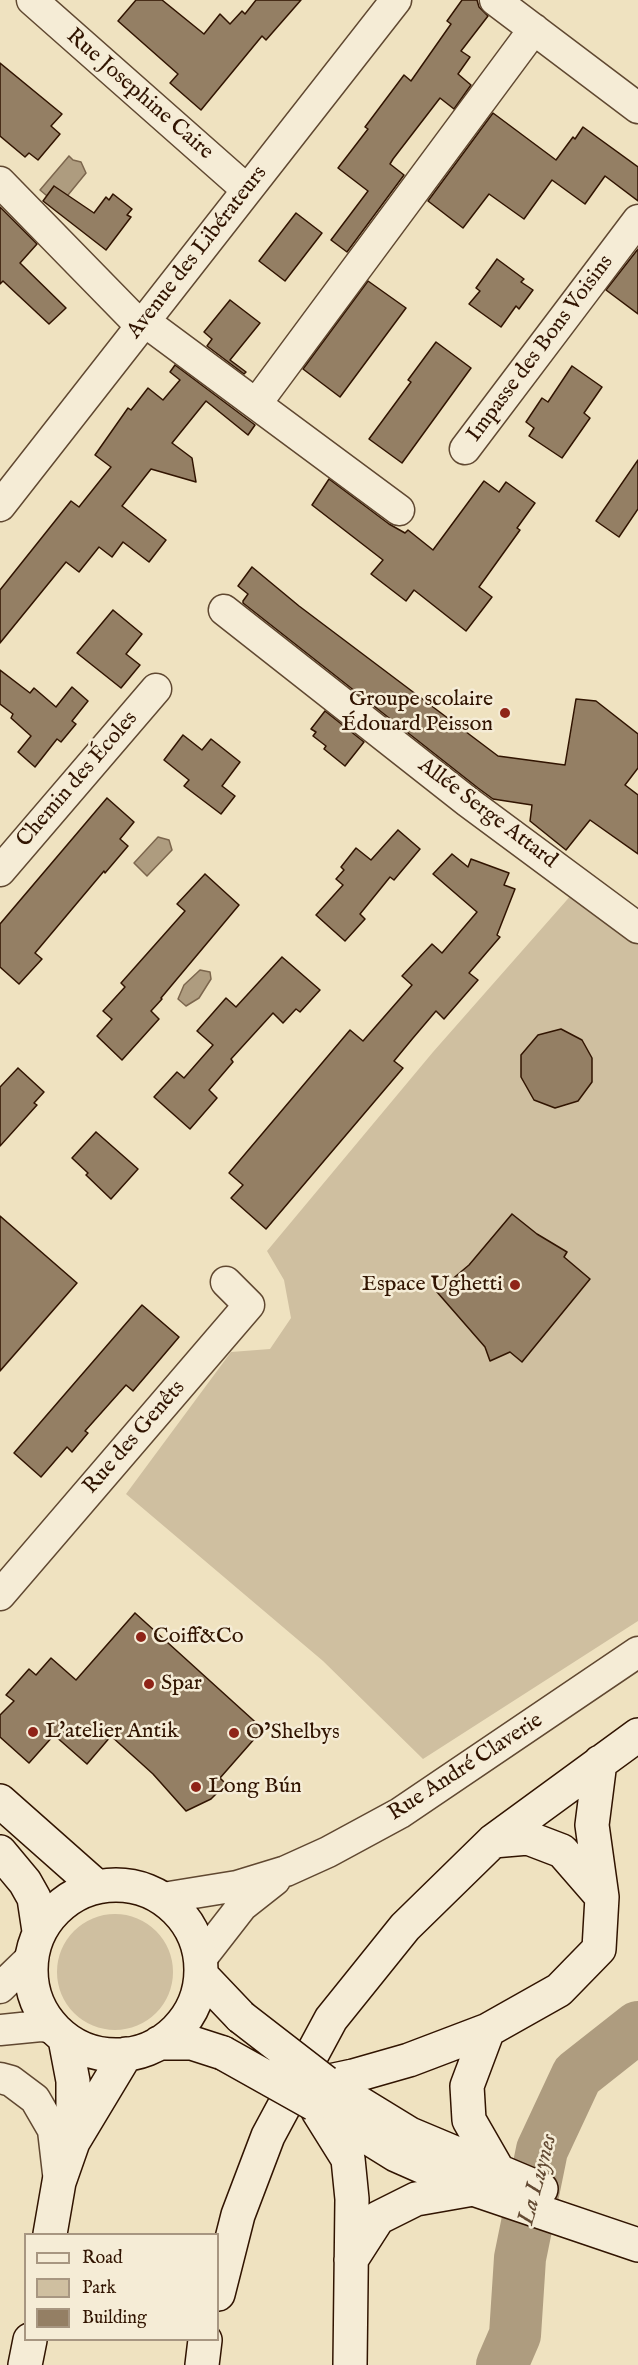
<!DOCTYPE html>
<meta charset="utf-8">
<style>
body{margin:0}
#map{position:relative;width:638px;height:2365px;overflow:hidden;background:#efe2c0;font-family:"IM FELL English",serif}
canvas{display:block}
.legend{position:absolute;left:24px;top:2233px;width:195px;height:108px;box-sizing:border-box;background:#f5ecd6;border:2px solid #a79681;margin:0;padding:8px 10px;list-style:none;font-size:18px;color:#311401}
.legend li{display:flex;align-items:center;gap:12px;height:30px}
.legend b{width:30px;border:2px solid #a79681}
</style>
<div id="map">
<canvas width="638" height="2365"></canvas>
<ul class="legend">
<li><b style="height:8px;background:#f5ecd6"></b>Road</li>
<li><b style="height:16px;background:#cfbfa0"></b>Park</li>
<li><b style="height:16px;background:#947f64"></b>Building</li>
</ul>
</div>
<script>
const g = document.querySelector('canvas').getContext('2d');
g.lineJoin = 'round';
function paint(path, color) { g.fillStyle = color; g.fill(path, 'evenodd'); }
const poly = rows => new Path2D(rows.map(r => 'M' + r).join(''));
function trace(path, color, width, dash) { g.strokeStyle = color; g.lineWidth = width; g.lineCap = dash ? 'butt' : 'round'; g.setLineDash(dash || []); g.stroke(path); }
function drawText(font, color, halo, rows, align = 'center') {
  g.font = font + ' "IM FELL English",serif'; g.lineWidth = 5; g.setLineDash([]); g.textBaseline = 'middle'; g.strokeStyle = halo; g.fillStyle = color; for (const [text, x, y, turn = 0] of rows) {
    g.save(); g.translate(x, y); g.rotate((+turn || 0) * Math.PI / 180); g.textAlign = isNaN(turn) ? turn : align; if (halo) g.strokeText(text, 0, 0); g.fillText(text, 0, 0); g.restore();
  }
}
const green = poly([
 [573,893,638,944,638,1621,423,1759,323,1661,126,1494,231,1352,270,1349,291,1318,284,1280,267,1251,433,1052],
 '57 1972a58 58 0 1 1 116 0a58 58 0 1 1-116 0Z'
]);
const water = poly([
 [69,156,73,160,81,162,86,173,59,206,40,190,69,156],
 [158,837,169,840,172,850,147,876,134,863,158,837],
 [200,970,210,972,211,979,199,998,186,1006,178,999,184,985,200,970]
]);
const river = poly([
 [502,2365,515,2335,520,2258,542,2150,577,2075,638,2027]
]);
const building = poly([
 [136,0,162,0,204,34,220,14,230,24,242,11,245,14,256,0,301,0,266,40,262,36,201,110,170,83,178,74,118,21,136,0],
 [462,0,477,0,479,7,488,16,461,51,470,57,458,74,471,85,454,109,440,98,393,159,390,164,404,175,347,252,331,240,368,191,338,168,368,129,365,127,404,75,411,81,451,24,447,21,462,0],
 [0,63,62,114,51,126,60,134,38,160,29,153,25,157,0,136,0,63],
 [493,113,556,160,573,137,575,139,583,127,638,167,638,201,605,176,585,204,552,180,524,219,489,194,463,228,428,201,493,113],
 [54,186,94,213,106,197,109,200,113,194,132,209,127,215,131,217,106,250,43,201,54,186],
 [0,207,37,244,20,263,66,308,49,324,3,281,0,284,0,207],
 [296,213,322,233,285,281,259,261,296,213],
 [638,249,638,314,606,290,638,249],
 [497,259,524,279,521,282,533,290,519,309,516,306,501,327,469,304,480,291,476,288,497,259],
 [368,281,406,308,340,397,303,369,368,281],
 [230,300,260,323,230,360,246,372,244,374,207,346,212,339,204,332,230,300],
 [436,342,471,368,402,463,369,439,411,382,408,380,436,342],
 [175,365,255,425,248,435,206,401,172,443,192,458,196,482,151,469,122,506,166,540,149,562,123,542,112,557,99,547,79,572,66,562,0,643,0,590,71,501,79,507,111,467,95,455,128,408,131,410,148,388,163,400,180,380,170,372,175,365],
 [572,366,602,387,584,413,590,418,562,458,529,436,534,428,526,422,542,398,548,402,572,366],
 [638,460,638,509,619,537,596,521,638,460],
 [329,479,389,524,405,533,408,530,433,550,484,481,499,492,506,482,535,503,517,528,520,530,479,587,492,597,466,631,414,590,406,601,371,574,383,560,312,505,329,479],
 [252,567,299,606,498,756,565,765,576,699,596,701,638,734,638,768,625,785,638,795,638,854,590,820,566,850,530,821,532,805,493,799,478,788,243,603,243,601,248,594,238,586,252,567],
 [113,610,142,634,126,654,140,665,121,688,77,653,113,610],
 [0,670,30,693,34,688,56,707,72,687,88,701,72,721,76,724,61,742,57,739,35,767,18,752,31,736,11,718,13,714,0,704,0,670],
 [325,711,364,742,345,766,324,749,326,746,313,736,316,732,311,729,325,711],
 [183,735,202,750,211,739,240,762,222,786,235,796,221,814,184,786,189,780,164,760,183,735],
 [107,798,134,822,120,839,128,846,105,873,104,871,35,953,42,959,19,984,0,967,0,924,107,798],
 [398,830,420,849,394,880,390,877,360,914,365,919,345,941,316,915,343,885,336,879,344,870,341,867,356,848,371,860,398,830],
 [452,854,468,867,471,859,509,873,504,885,515,889,497,935,500,937,469,973,478,980,444,1019,436,1011,413,1038,394,1061,403,1068,266,1229,231,1198,243,1185,229,1173,350,1030,363,1041,412,985,402,976,432,944,442,953,477,912,433,874,452,854],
 [205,874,239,905,161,998,162,999,151,1011,159,1019,122,1060,97,1036,112,1019,103,1011,125,987,121,983,185,911,177,904,205,874],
 [282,957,320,990,300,1012,296,1009,283,1023,273,1013,231,1059,233,1062,209,1090,217,1098,190,1129,154,1097,177,1072,184,1078,213,1045,197,1031,226,998,236,1007,282,957],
 [561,1029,582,1040,592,1058,592,1082,578,1101,555,1108,534,1100,521,1077,521,1055,538,1035,561,1029],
 [18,1068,44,1092,34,1103,37,1105,0,1146,0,1087,18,1068],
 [96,1132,138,1169,111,1199,86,1175,88,1173,72,1158,96,1132],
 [512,1214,537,1234,567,1252,564,1257,590,1279,522,1362,510,1352,490,1361,485,1347,437,1292,469,1265,512,1214],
 [0,1216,77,1283,0,1371,0,1216],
 [142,1305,179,1337,133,1391,126,1385,85,1431,88,1433,72,1452,67,1447,41,1477,14,1453,142,1305],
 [135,1613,263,1729,220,1778,226,1784,211,1799,186,1811,153,1774,111,1736,87,1764,54,1735,29,1763,0,1737,0,1715,14,1701,6,1695,29,1669,36,1675,51,1658,76,1680,135,1613]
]);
const street = poly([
 [32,0,246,189],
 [495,0,638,108],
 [0,182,132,317,144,321,399,510],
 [256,404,534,29],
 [465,449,638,220],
 [0,506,396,0],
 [224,610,468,802,638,928],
 [0,871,156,689],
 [0,1595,249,1305,226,1282],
 [163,1898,237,1886,286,1871,328,1852,400,1813,638,1652],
 [200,1960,242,1906,275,1880],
 [0,1988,31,1958],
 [0,2030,41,2026,53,2028],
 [0,2078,11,2081,35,2099,53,2130,59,2182]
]);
const secondary = poly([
 [0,1801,96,1886],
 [493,1841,528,1838,562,1851,602,1897],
 [0,1852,25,1882,34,1898,39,1931],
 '31 1970a85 85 0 1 1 170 0a85 85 0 1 1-170 0Z',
 [201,1975,241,2017],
 [488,2030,467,2086,469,2120,500,2174],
 [65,2039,73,2081,73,2142],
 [159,2043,192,2043,223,2053],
 [325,2082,353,2076,409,2060,488,2030,559,1990,599,1949,602,1897,592,1825,600,1762],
 [325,2082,410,2134,541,2189],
 [314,2104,396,2155,473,2189,638,2245],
 [318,2111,348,2159,352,2199,350,2365],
 [50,2234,59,2182,73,2142,126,2054],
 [351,2260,378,2218,416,2199,473,2189],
 [218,2294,238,2215,268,2136,331,2019,405,1927,493,1841,638,1735],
 [25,2365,30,2340],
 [202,2365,205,2340]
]);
const secondaryBridge = poly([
 [241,2017,325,2082],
 [223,2053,314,2104]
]);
const markers = [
 [505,713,6,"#8f2418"],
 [515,1285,6,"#8f2418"],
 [141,1637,6,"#8f2418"],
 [149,1684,6,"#8f2418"],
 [33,1732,6,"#8f2418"],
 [234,1733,6,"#8f2418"],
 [196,1787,6,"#8f2418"]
];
const streetNames = [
 ["Rue Josephine Caire",139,95,41],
 ["Avenue des Libérateurs",198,253,-52],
 ["Impasse des Bons Voisins",541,349,-53],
 ["Chemin des Écoles",78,780,-49],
 ["Allée Serge Attard",487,814,37],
 ["Rue des Genêts",135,1438,-49],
 ["Rue André Claverie",466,1768,-33]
];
const poiNames = [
 ["Groupe scolaire",493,700,"right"],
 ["Édouard Peisson",493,725,"right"],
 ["Espace Ughetti",503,1285,"right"],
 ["Coiff&Co",153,1637],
 ["Spar",161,1684],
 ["L'atelier Antik",45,1732],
 ["O’Shelbys",246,1733],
 ["Long Bún",208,1787]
];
const waterNames = [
 ["La Luynes",539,2180,-75]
];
paint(green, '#cfbfa0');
paint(water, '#ae9c7f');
trace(water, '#7c664d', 1.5);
trace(river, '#ae9c7f', 52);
paint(building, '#947f64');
trace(building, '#311401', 1.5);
trace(street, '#604831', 33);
trace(secondary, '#311401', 36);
trace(street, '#f5ecd6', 30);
trace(secondary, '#f5ecd6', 33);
trace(secondaryBridge, '#311401', 36, []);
trace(secondaryBridge, '#f5ecd6', 33);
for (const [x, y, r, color] of markers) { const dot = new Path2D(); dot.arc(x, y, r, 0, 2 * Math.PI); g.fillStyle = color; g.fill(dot); trace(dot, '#f5ecd6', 2); }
drawText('22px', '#311401', '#f5ecd6', streetNames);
drawText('22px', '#311401', '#f5ecd6', poiNames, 'left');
drawText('italic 24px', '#634a33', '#f5ecd6', waterNames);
</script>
